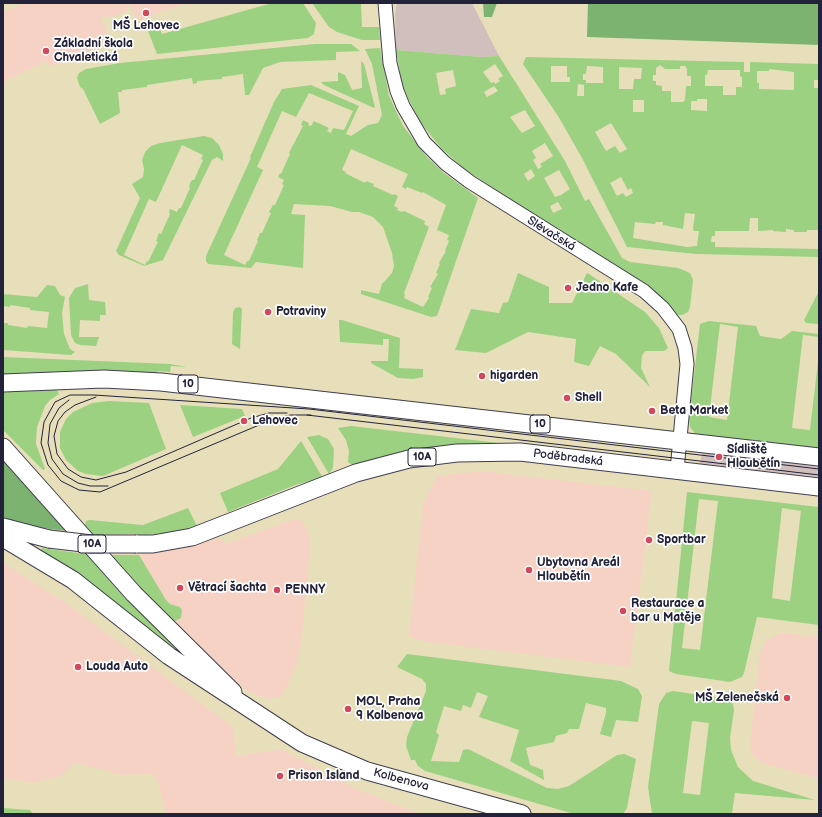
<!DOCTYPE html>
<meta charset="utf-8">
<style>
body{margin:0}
#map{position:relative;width:822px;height:817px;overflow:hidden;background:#e7dfba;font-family:"Balsamiq Sans",sans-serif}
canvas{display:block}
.frame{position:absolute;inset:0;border:4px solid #22223b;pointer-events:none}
</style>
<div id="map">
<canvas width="822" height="817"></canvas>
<div class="frame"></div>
</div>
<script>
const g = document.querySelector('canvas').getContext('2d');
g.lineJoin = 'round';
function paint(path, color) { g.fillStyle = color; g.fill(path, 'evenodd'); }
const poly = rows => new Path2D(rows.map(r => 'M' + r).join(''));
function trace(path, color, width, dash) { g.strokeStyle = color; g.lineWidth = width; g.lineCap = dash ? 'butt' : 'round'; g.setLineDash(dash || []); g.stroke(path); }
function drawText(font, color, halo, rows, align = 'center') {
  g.font = font + ' "Balsamiq Sans",sans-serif'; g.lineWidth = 3.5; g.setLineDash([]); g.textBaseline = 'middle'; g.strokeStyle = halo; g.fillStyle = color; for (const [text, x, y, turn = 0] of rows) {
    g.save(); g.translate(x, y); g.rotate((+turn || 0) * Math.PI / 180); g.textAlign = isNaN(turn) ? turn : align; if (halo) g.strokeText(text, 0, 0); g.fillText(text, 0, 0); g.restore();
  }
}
const built = poly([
 [25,3,126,3,128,10,109,18,107,15,101,18,111,41,50,67,47,61,5,81,7,84,3,86,3,12],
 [129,3,185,3,137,21],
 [481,471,652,491,630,667,428,642,409,637,423,504,437,476],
 [295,519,302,521,308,531,310,547,301,646,295,668,282,696,269,699,246,691,184,634,109,555,139,555,169,550,221,538,225,544],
 [3,563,72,607,233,727,236,756,281,749,356,789,421,814,166,814,158,782,153,774,122,775,75,763,61,775,35,783,3,778],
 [784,633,819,637,819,779,762,763,752,755,750,744,760,652,766,642,774,636]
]);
const industrial = poly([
 [397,3,472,3,499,56,481,57,396,50,395,14],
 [703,450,707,453,819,466,819,477,705,464,704,469,700,463]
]);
const green = poly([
 [272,3,303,3,316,23,314,34,308,38,157,54,148,31,159,27,162,34],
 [312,3,361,3,362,27,379,27,380,40,362,40,337,32,329,27],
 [315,44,351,44,360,51,336,52,336,60,280,62,263,68,249,95,245,95,243,74,222,77,222,79,197,81,197,83,193,84,192,78,147,85,147,87,122,90,122,92,118,92,120,113,100,124,83,89,80,87,77,78,79,73,86,69,120,63],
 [380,48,389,96,403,126,427,157,444,173,478,198,437,316,431,317,361,294,361,290,379,294,382,284,392,273,394,266,392,253,383,227,373,217,359,212,352,212,330,206,294,204,291,214,305,215,303,268,256,262,251,268,208,264,206,261,206,256,251,158,250,157,274,102,282,89,311,85,359,106,346,134,351,136,368,125,378,123,382,115,372,64,365,49],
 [309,93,353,111,344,130,333,128,331,133,327,131,329,128,314,121,311,126,308,125,309,123,296,117],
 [282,111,303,120,301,125,303,126,289,153,290,154,281,174,280,173,278,177,284,180,282,184,284,185,275,205,273,205,269,212,271,213,262,233,260,233,257,240,258,241,249,261,247,261,245,265,224,255,263,170,257,167],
 [351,149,408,174,402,187,406,189,407,187,422,193,423,192,446,205,437,230,449,235,447,240,449,241,445,250,446,251,439,263,440,264,436,273,438,274,430,287,432,288,428,297,429,298,423,307,404,298,405,294,404,293,429,227,424,224,425,221,404,211,402,212,397,210,398,208,394,206,398,196,394,194,393,195,373,186,374,184,366,181,365,183,345,173,346,172,342,170],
 [396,50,481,57,499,56,565,161,585,201,589,199,622,258,630,262,678,268,690,273,693,280,690,307,688,312,682,315,677,315,658,294,536,217,462,167,441,148,421,123,409,100,402,84],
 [495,64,503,76,498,79,500,81,495,84,494,82,491,83,483,72],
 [453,70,456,86,445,89,446,94,440,95,436,73],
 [494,86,498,91,487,97,484,92],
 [525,110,535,126,522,133,510,117],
 [545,143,553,156,540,164,542,167,538,169,533,160,536,158,532,151],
 [531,169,535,176,528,181,524,174],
 [559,170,570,189,561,195,555,197,544,178],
 [558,202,562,209,553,213,550,206],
 [526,57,744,62,744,72,750,72,750,62,819,64,819,80,814,80,814,88,819,88,819,230,807,230,807,232,794,232,794,230,786,229,786,232,773,231,773,230,758,231,758,218,750,218,749,231,715,231,715,236,712,236,711,242,715,242,715,247,819,249,819,257,696,254,627,247,582,158,558,116,523,64],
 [660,65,665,69,680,69,680,66,685,66,687,69,687,76,691,76,691,86,686,86,685,100,683,102,671,102,671,91,662,91,662,86,656,85,656,81,653,81,653,75,656,75,656,68],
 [551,66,567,66,567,77,570,77,570,82,551,82],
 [587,66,603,67,603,83,586,83,586,80,583,80,583,74,586,74],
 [619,67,642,68,641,79,634,79,633,89,619,89],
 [769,69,794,72,794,90,759,89,759,83,757,83,757,71,769,71],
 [708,70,740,70,740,76,742,77,742,87,736,87,736,95,723,95,723,86,705,86,705,75,707,75],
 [578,84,584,85,584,96,577,96],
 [697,99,707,99,707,111,691,110,691,101,697,101],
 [633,100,644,100,644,112,633,112],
 [611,123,627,149,620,153,615,146,606,151,595,132],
 [621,177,628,190,631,188,633,193,626,197,623,193,617,196,610,183],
 [685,213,695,214,693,228,694,231,699,231,697,246,687,247,633,238,635,222,655,224,656,222,663,222,663,225,683,229],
 [361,61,364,64,375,107,374,108,324,85,321,82,338,81,338,72,345,75,352,90,362,88],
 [204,136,212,138,219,145,223,154,223,161,217,157,212,160,163,260,144,266,119,255,116,251,140,198,132,184,143,177,144,169,142,160,145,152,151,146,160,143],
 [182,145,203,155,201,159,203,160,194,180,192,180,190,183,189,187,190,188,181,208,179,208,177,212,170,209,169,212,170,214,161,234,159,233,156,241,158,242,148,262,147,261,145,265,124,255,149,199,156,202],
 [518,273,549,287,549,303,572,303,587,273,589,274,645,312,659,328,668,348,664,351,645,351,642,356,641,368,650,387,616,354,600,346,589,366,574,362,576,339,528,332,486,353,455,350,471,309,499,313,503,303,508,302],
 [88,284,89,300,105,302,106,315,100,315,100,321,80,320,79,337,99,337,96,346,80,345,75,343,71,335,69,298,75,288],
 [47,285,55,286,60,295,65,297,62,313,64,334,70,349,75,352,71,355,3,350,3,323,8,323,8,325,27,328,28,326,47,328,49,312,30,310,30,308,10,305,10,307,3,306,3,294,37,297],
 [819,291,819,324,806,323,804,320],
 [240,307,242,309,240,349,232,344,233,313,235,308],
 [339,320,342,320,400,338,399,368,423,369,423,377,413,379,398,378,371,363,371,361,388,361,389,339,383,339,383,345,340,342],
 [709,321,756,326,760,336,781,339,792,331,819,334,819,337,803,335,792,428,810,430,819,353,819,451,697,435,693,431,690,427,689,418,700,324],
 [720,324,738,327,727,420,709,417],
 [3,357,170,364,187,367,171,366,170,372,158,371,153,375,3,376],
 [56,389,59,394,50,400,45,406,37,427,36,444,45,469,43,470,3,430,3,392],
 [109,401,149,403,166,449,103,476,86,474,78,471,66,460,60,448,60,432,66,419,73,412,92,403],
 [180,405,242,409,245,416,193,437],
 [351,426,517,445,353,466,348,462,349,451,346,440,338,428],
 [319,435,328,439,334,449,333,468,329,474,307,437],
 [301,441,323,478,298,484,228,512,220,493,278,469],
 [687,492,819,507,819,625,757,617,744,673,742,677,730,682,676,674,669,671],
 [699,499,718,501,700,650,682,648],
 [782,508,801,511,790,601,772,598],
 [188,508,197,526,173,532,139,536,138,534,92,535,85,525,86,521,90,520,143,525],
 [42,548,92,555,195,666,63,564,40,551],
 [109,555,139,555,166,600,170,604,180,607,182,610,181,618,175,621,166,618],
 [407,654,621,681,638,689,642,696,638,722,616,720,611,737,600,734,606,713,606,708,586,703,579,729,569,729,567,733,556,736,554,742,526,748,530,765,543,770,544,780,510,761,519,730,479,717,488,696,477,692,471,708,463,705,461,711,444,706,436,732,439,735,431,761,459,762,463,750,468,749,547,788,558,789,569,786,617,755,624,754,636,759,627,808,623,814,574,814,425,771,418,766,415,760,411,760,406,746,407,737,426,691,426,684,422,679,397,667],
 [673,691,729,699,733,704,734,710,730,738,731,750,738,767,753,781,815,800,735,793,732,813,736,814,652,814,648,787,659,704,666,693],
 [692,721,709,723,700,795,683,793],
 [3,808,30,810,33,814,3,814]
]);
const forest = poly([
 [483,3,497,3,492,17,484,17],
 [588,3,819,3,819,45,587,37],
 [3,455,73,532,36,527,3,519]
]);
const minor = poly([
 [385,3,390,63,397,91,403,106,424,142,445,163,470,182,644,291,663,308,679,329,685,348,687,364,677,470]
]);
const major = poly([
 [3,383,104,379,161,382,819,457],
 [3,447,134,594,233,692],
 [3,527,49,539],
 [3,538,73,580,169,656,302,743,367,771,522,814],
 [136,544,153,544,192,537,356,473,409,459,457,453,520,452,819,487]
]);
const tram = poly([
 [96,397,75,405,65,412,58,421,54,436,57,454,68,469,81,477,96,480,126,472,251,418,269,413,287,413],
 [69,400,59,408,50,424,48,443,52,459,63,474,78,483,90,486,108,486],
 [307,415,819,475],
 [311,415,290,415,271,420,100,492,79,490,61,481,48,465,41,443,44,422,55,402,70,395,94,395,309,409,819,469]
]);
const majorBridge = poly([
 [49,539,92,544,136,544]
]);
const markers = [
 [146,13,4,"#d1495b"],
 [46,51,4,"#d1495b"],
 [568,288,4,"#d1495b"],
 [268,312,4,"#d1495b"],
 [482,376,4,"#d1495b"],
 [567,398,4,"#d1495b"],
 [652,411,4,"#d1495b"],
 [244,421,4,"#d1495b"],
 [719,457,4,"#d1495b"],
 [649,540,4,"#d1495b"],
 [529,570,4,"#d1495b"],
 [180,588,4,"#d1495b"],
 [277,590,4,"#d1495b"],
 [623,611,4,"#d1495b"],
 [78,667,4,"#d1495b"],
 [787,698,4,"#d1495b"],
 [348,709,4,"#d1495b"],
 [280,776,4,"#d1495b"]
];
const shields = [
 [188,384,20],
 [540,424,20],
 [422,457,28],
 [92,544,28]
];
const shieldNames = [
 ["10",188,384],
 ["10",540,424],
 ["10A",422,457],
 ["10A",92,544]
];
const poiNames = [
 ["MŠ Lehovec",146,26,"center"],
 ["Základní škola",54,44],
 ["Chvaletická",54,58],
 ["Jedno Kafe",576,288],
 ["Potraviny",276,312],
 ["higarden",490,376],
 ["Shell",575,398],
 ["Beta Market",660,411],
 ["Lehovec",252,421],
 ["Sídliště",727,450],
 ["Hloubětín",727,464],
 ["Sportbar",657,540],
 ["Ubytovna Areál",537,563],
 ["Hloubětín",537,577],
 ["Větrací šachta",188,588],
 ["PENNY",285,590],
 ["Restaurace a",631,604],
 ["bar u Matěje",631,618],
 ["Louda Auto",86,667],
 ["MŠ Zelenečská",779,698,"right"],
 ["MOL, Praha",356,702],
 ["9 Kolbenova",356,716],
 ["Prison Island",288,776]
];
const streetNames = [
 ["Slévačská",551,234,32],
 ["Poděbradská",568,458,7],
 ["Kolbenova",401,780,15]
];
paint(built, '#f6d2c4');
paint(industrial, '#d1bfbe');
paint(green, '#9cd182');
paint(forest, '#7db370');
trace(minor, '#403e4e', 15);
trace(major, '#403e4e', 19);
trace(minor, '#fff', 13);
trace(major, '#fff', 17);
trace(tram, '#22223b', 1);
trace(majorBridge, '#403e4e', 19, []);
trace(majorBridge, '#fff', 17);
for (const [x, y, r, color] of markers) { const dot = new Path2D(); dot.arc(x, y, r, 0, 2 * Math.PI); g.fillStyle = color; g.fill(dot); trace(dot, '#fff', 1.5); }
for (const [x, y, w] of shields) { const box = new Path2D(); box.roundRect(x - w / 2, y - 9, w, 18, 3); g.fillStyle = '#fff'; g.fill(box); trace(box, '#22223b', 1); }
drawText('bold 11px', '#22223b', null, shieldNames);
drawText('bold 12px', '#22223b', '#fff', poiNames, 'left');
drawText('12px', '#22223b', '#fff', streetNames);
</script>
